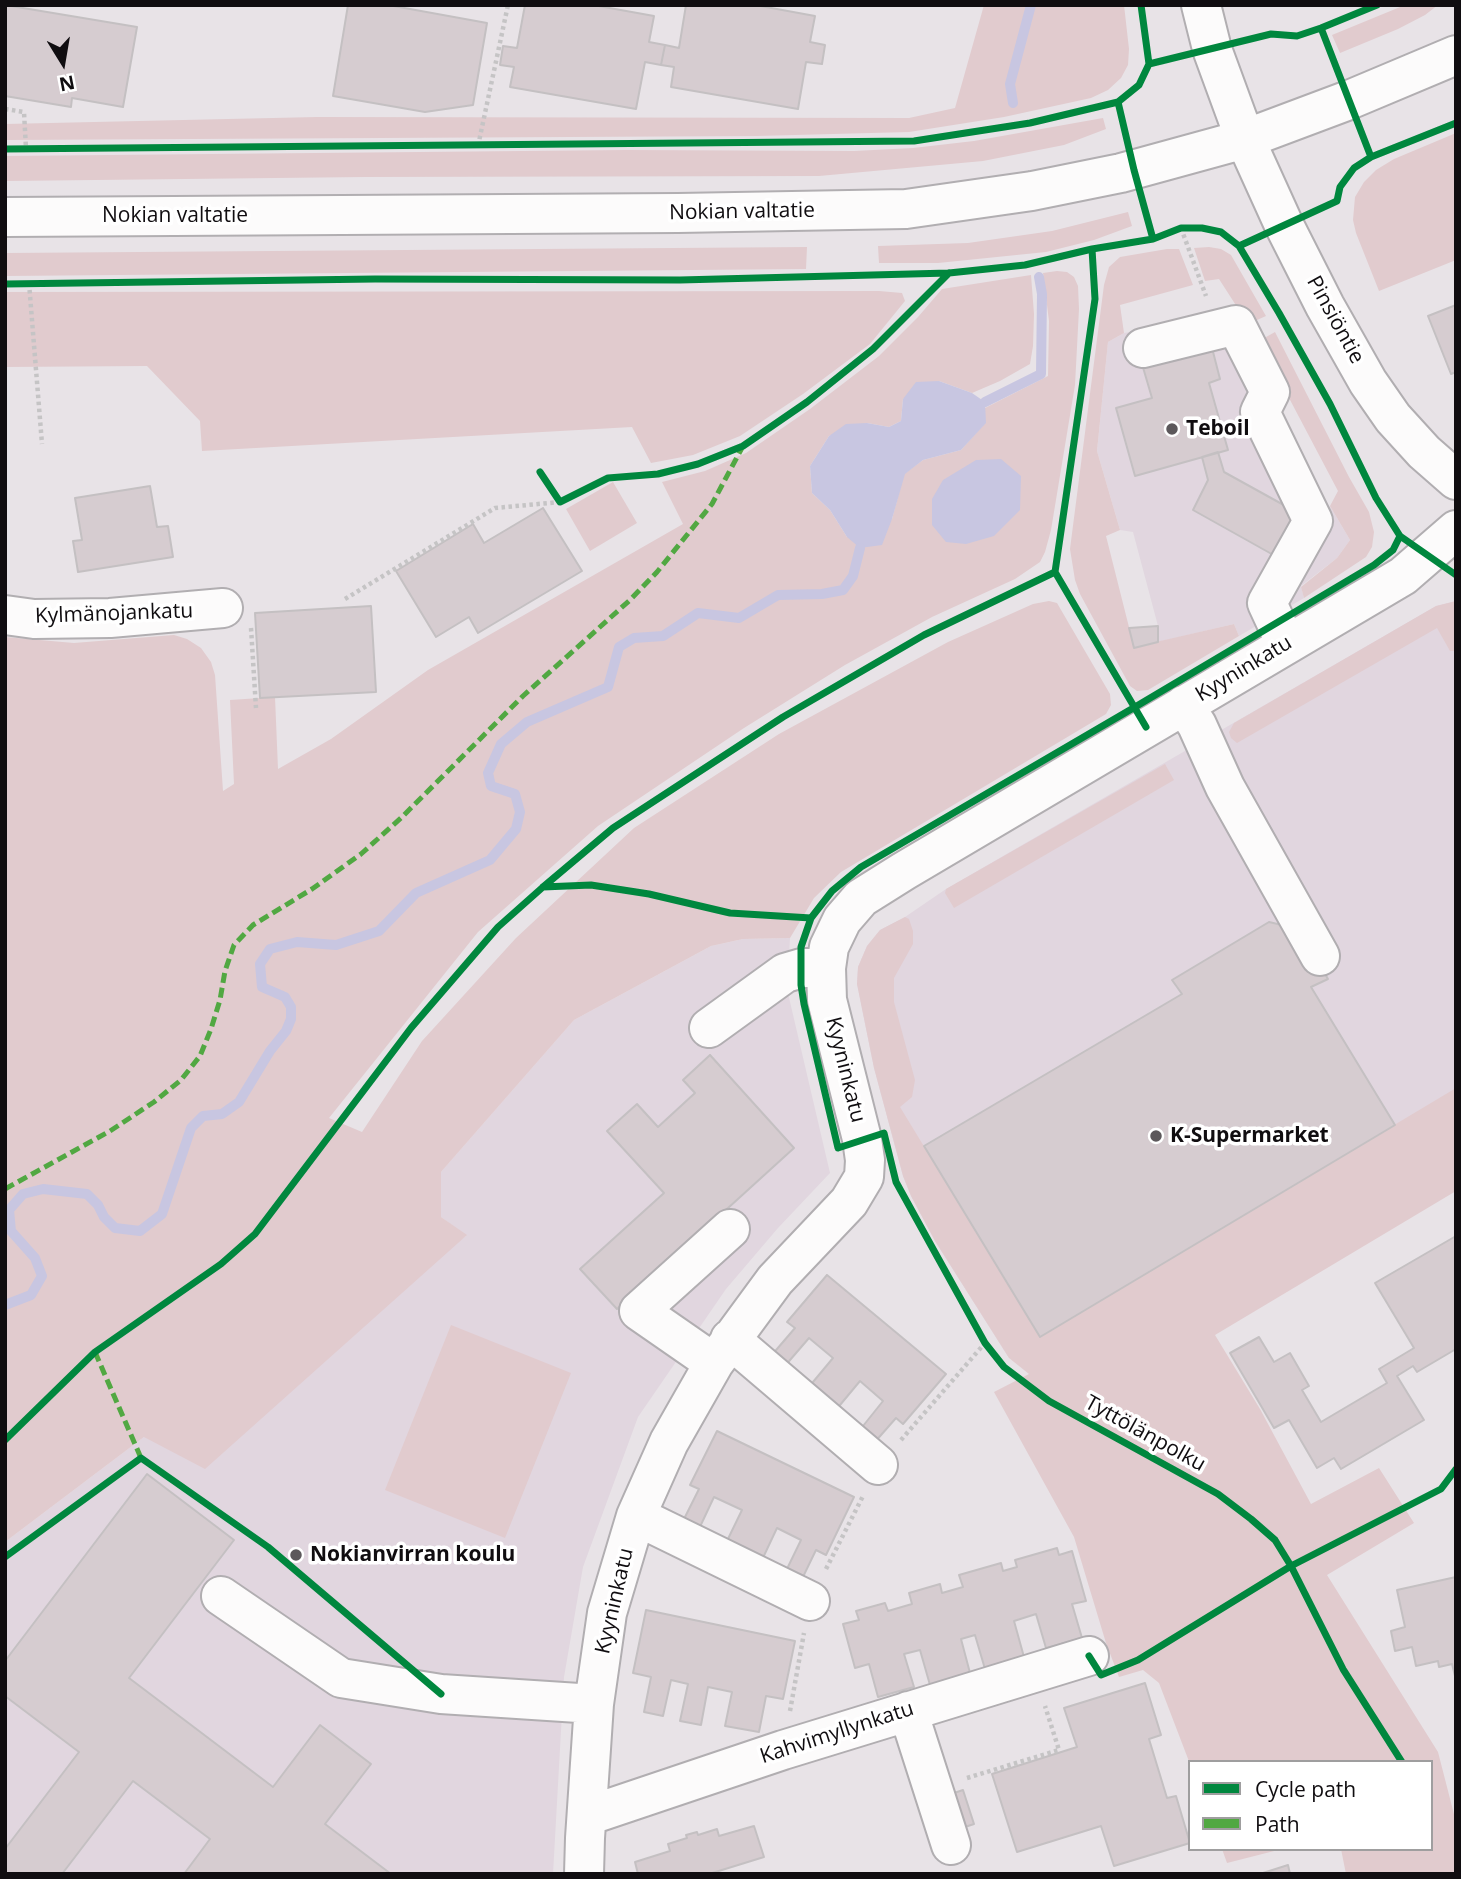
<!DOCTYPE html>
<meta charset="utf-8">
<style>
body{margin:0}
#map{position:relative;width:1461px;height:1879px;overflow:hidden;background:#e8e3e7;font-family:"Open Sans",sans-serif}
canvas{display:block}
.frame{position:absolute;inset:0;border:7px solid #100d10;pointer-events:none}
.legend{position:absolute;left:1188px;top:1760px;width:245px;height:91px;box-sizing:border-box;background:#fff;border:2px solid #9f9e9f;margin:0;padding:9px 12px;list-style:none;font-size:21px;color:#100d10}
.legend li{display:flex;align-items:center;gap:14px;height:35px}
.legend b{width:35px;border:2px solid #9f9e9f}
.north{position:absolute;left:28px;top:28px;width:70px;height:70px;-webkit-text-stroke:5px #fff;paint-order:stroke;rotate:169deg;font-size:19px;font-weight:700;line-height:28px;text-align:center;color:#100d10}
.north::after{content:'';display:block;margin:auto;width:24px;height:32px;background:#100d10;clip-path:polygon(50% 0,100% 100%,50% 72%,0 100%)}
</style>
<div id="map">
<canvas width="1461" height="1879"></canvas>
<div class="frame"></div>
<ul class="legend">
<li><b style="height:9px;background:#00873e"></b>Cycle path</li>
<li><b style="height:9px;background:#51a842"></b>Path</li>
</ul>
<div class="north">N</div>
</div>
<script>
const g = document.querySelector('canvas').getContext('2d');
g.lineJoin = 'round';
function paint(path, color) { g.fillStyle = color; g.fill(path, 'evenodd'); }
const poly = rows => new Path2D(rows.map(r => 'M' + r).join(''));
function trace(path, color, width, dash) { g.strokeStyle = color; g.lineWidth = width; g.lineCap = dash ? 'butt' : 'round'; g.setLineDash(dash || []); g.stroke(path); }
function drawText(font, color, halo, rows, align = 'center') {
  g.font = font + ' "Open Sans",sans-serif'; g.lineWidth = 7; g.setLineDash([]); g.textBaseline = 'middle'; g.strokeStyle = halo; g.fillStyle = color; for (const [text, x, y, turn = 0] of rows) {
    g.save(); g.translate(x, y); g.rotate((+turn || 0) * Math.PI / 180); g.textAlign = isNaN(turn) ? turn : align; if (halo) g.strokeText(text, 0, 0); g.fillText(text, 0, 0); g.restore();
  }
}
const built = poly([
 [1241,312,1273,420,1323,517,1330,506,1350,540,1337,558,1301,586,1304,598,1239,636,1234,624,1158,642,1158,626,1133,532,1120,530,1097,451,1108,342,1124,333],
 [1456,601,1456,1115,1009,1358,935,1241,911,1196,903,1176,874,1068,857,984,858,967,867,946,880,930,905,917,946,889,1436,606],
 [790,938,787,989,830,1173,778,1228,726,1289,638,1417,583,1567,564,1677,553,1874,5,1874,5,1542,144,1437,466,1236,441,1217,441,1172,574,1020,711,946,743,939]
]);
const green = poly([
 [984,5,1124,5,1129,49,1128,65,1121,78,1108,90,1091,98,1004,117,909,132,757,136,5,140,5,124,317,117,909,118,955,108],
 [1405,5,1438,5,1425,15,1398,29,1340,53,1332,35],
 [1103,118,1106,129,1064,145,983,161,819,176,365,177,5,181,5,156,626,150,854,151,913,148,974,141],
 [1456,133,1456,260,1379,291,1356,233,1353,220,1355,197,1364,182,1376,170,1394,159],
 [1128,212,1132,226,1094,240,1046,252,938,263,879,263,878,246,968,243,1052,231],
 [807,247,806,269,5,276,5,253],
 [1209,247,1221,249,1231,255,1266,316,1248,324,1219,279,1205,281,1194,248],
 [1167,249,1179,249,1193,285,1120,305,1124,333,1108,342,1097,451,1120,530,1106,536,1134,647,1234,624,1239,636,1148,690,1137,691,1130,686,1080,594,1075,580,1070,549,1104,285,1109,267,1120,257],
 [1057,271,1067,272,1074,277,1078,286,1079,309,1075,385,1051,530,1045,552,1040,562,1015,579,932,617,845,665,744,728,598,826,478,932,329,1118,362,1132,422,1041,516,938,634,828,779,734,948,642,1033,604,1049,601,1057,603,1110,694,1111,705,1106,714,841,872,814,898,790,938,743,939,711,946,574,1020,441,1172,441,1217,467,1235,205,1469,144,1437,5,1542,5,637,74,643,174,635,187,639,201,648,211,662,215,675,223,791,234,784,230,700,275,697,278,769,331,739,428,670,683,524,662,482,705,471,746,453,810,409,879,356,918,317,942,289,1031,275,1034,314,1033,346,1030,364,1000,381,972,393,939,381,903,399,901,421,889,427,867,423,829,436,810,466,812,493,830,510,847,537,892,519,904,474,923,460,961,450,985,423,985,408,1048,376,1049,321,1043,273],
 [879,291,902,293,905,301,870,344,803,394,740,436,693,455,651,463,632,427,202,451,200,421,147,366,5,367,5,292],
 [1275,332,1349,477,1369,512,1374,532,1372,547,1366,557,1304,598,1301,587,1337,558,1350,540,1330,506,1338,491,1259,341],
 [613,482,637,523,590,551,566,509],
 [1456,601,1456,651,1450,651,1437,628,1237,743,1231,738,1229,732,1234,723,1436,606],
 [1165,764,1174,780,954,908,945,893,946,889],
 [905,917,909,919,913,931,913,944,894,978,894,1002,915,1080,912,1097,900,1107,1040,1337,1456,1088,1456,1191,1215,1335,1260,1409,1311,1504,1379,1468,1414,1523,1327,1575,1438,1752,1456,1822,1456,1874,1346,1874,1341,1849,1431,1849,1431,1762,1190,1762,1190,1764,1159,1683,1143,1670,1119,1677,1106,1643,1074,1537,994,1392,1029,1374,1009,1358,935,1241,911,1196,903,1176,874,1068,857,984,858,967,867,946,880,930],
 [451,1325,571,1373,505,1538,385,1490],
 [1222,1849,1282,1849,1227,1863]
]);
const water = poly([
 [939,381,972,393,985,402,986,423,961,450,923,460,905,474,892,519,882,545,860,548,847,537,830,510,812,493,810,466,829,436,846,424,867,423,889,427,901,421,903,399,916,382],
 [1001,459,1021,476,1020,510,994,536,966,544,946,542,932,525,932,499,943,480,976,460]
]);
const stream = poly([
 [1013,103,1010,84,1031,5],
 [985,402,1041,374,1042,294,1039,277],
 [5,1305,31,1295,42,1276,35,1258,11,1231,9,1210,23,1194,43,1189,87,1194,98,1205,104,1217,115,1228,140,1231,162,1214,191,1128,203,1116,222,1114,239,1102,270,1051,286,1031,291,1019,291,1007,285,997,262,987,260,964,270,949,297,942,336,945,379,931,416,893,490,860,516,829,520,812,515,794,491,786,488,773,501,744,527,722,608,687,619,647,634,638,663,636,698,613,739,618,778,595,822,594,843,590,853,576,860,548]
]);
const building = poly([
 [5,5,137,27,123,107,72,98,71,107,5,96,5,5],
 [348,5,388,5,487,23,473,105,425,112,333,96,348,5],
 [525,5,593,5,654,16,649,42,665,45,661,65,645,62,636,109,510,87,514,67,500,65,503,46,517,48,525,5],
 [686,5,755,5,815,16,810,42,825,45,822,64,806,62,798,109,671,87,674,67,661,65,665,45,679,48,686,5],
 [1456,305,1456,372,1451,374,1428,316,1456,305],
 [1211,344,1220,379,1209,383,1228,450,1135,476,1116,408,1152,398,1142,364,1211,344],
 [1218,452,1224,472,1300,514,1277,557,1193,510,1208,480,1202,457,1218,452],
 [150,486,157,527,168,526,173,557,78,572,73,541,82,540,75,498,150,486],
 [543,508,582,571,478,633,469,617,436,637,396,571,473,524,484,543,543,508],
 [371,606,376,692,260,698,255,613,371,606],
 [1158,626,1158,642,1134,648,1129,628,1158,626],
 [1269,922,1299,929,1328,979,1311,987,1395,1125,1040,1337,924,1146,1182,994,1172,980,1269,922],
 [710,1055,794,1148,617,1309,580,1269,664,1193,607,1131,637,1104,658,1127,695,1093,683,1080,710,1055],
 [1456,1236,1456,1349,1417,1372,1413,1366,1397,1376,1424,1420,1341,1469,1334,1458,1317,1468,1289,1420,1274,1428,1230,1353,1259,1337,1274,1362,1290,1353,1309,1386,1302,1390,1321,1422,1387,1383,1379,1369,1414,1348,1375,1283,1456,1236],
 [827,1275,946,1374,903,1424,896,1418,874,1443,859,1431,883,1401,860,1381,835,1411,808,1388,833,1358,809,1338,784,1367,771,1356,795,1328,787,1322,827,1275],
 [717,1431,854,1497,826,1555,816,1550,801,1581,785,1573,801,1540,777,1528,761,1562,725,1545,742,1510,714,1497,698,1531,682,1523,699,1489,690,1485,717,1431],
 [147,1474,234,1540,129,1678,273,1787,320,1725,371,1764,325,1824,391,1874,184,1874,210,1839,133,1781,62,1874,5,1874,5,1849,79,1752,5,1696,5,1661,147,1474],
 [1057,1548,1059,1555,1072,1551,1086,1601,1072,1604,1082,1638,1046,1648,1036,1614,1014,1621,1024,1657,985,1669,975,1635,961,1639,970,1673,930,1685,920,1650,904,1654,914,1687,878,1697,869,1664,855,1668,843,1624,859,1620,856,1611,885,1603,888,1611,912,1604,909,1593,940,1584,942,1593,963,1587,959,1575,1001,1563,1003,1571,1017,1567,1015,1560,1057,1548],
 [1456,1577,1456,1676,1455,1676,1452,1664,1439,1667,1438,1661,1416,1666,1412,1647,1395,1651,1391,1631,1405,1627,1397,1590,1456,1577],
 [646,1610,795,1641,783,1699,766,1696,759,1732,725,1726,732,1692,708,1687,701,1725,680,1721,688,1684,671,1680,663,1716,644,1712,651,1677,633,1673,646,1610],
 [1145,1683,1161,1735,1149,1739,1167,1798,1176,1796,1190,1843,1114,1866,1101,1826,1017,1852,992,1774,1077,1747,1064,1708,1145,1683],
 [963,1790,974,1824,956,1830,945,1796,963,1790],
 [754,1826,764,1857,709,1874,638,1874,635,1862,670,1851,668,1844,687,1838,686,1835,697,1832,698,1835,717,1829,719,1836,754,1826],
 [1288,1865,1290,1874,1263,1874,1263,1873,1288,1865]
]);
const path = poly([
 [5,109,24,112,26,149],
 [478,146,508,5],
 [1181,228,1206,296],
 [29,283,42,444],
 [345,599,495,508,560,502],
 [251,628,256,708],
 [901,1440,985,1343],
 [826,1569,863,1496],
 [790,1711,804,1633],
 [967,1778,1059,1750,1045,1706]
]);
const minor = poly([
 [1143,348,1236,325,1270,392,1260,412,1313,521,1267,603,1286,644],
 [5,615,34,619,110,618,223,608],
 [1184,705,1197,725,1225,787,1320,956],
 [709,1028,785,973,802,968,826,968],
 [730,1339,878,1465],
 [714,1363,639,1311,730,1229],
 [636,1516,810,1601],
 [221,1596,341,1678,441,1694,594,1704],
 [908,1711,951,1845],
 [587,1816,783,1750,1089,1656],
 [584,1874,585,1838,594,1704,607,1613,636,1516,669,1442,714,1363,775,1280,849,1202,864,1177,865,1160,862,1139,827,1000,826,968,829,947,842,920,861,898,904,871,1403,576,1456,530]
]);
const major = poly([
 [1201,5,1212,49,1245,139,1284,225,1325,306,1368,382,1393,418,1424,452,1456,480],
 [5,217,678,213,906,209,1032,191,1121,173,1245,139,1349,100,1456,55]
]);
const quiet = poly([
 [5,1189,110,1131,154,1102,181,1080,200,1056,211,1029,220,1000,225,971,234,945,253,925,312,889,361,854,401,818,523,696,630,600,657,572,712,504,743,446],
 [95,1352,141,1458]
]);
const cycleway = poly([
 [1321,28,1371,157],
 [1149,64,1271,34,1297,36,1321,28,1377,5],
 [1118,102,1134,170,1153,239],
 [5,149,914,141,1030,123,1118,102,1139,85,1149,64,1141,5],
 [1239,246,1337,201,1340,187,1354,168,1371,157,1456,123],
 [1092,249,1095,299,1055,572,1146,727],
 [5,284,375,279,680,280,949,273,1025,265,1092,249,1153,239,1181,228,1202,228,1221,232,1239,246,1279,313,1330,404,1376,498,1400,536,1456,575],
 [540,472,560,502,608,478,658,474,698,464,743,446,807,402,873,349,949,273],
 [1400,536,1393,550,1374,565,1135,707,861,867,832,891,811,918,801,947,801,985,804,1004,838,1148,884,1133,896,1182,985,1343,1004,1367,1049,1401,1218,1494,1251,1519,1275,1540,1291,1566,1343,1669,1402,1762],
 [543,887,591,885,649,894,730,913,811,918],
 [5,1440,95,1352,221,1264,255,1234,411,1028,498,927,543,887,613,828,783,717,924,635,1055,572],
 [5,1557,141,1458,268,1547,441,1694],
 [1089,1656,1101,1675,1138,1660,1291,1566,1441,1489,1456,1469]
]);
const markers = [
 [1172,429,7,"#5c585b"],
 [1156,1136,7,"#5c585b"],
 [296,1555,7,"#5c585b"]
];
const streetNames = [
 ["Nokian valtatie",742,212,-1],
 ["Nokian valtatie",175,216],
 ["Pinsiöntie",1335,320,61],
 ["Kylmänojankatu",114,614,-2],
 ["Kyyninkatu",1244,669,-31],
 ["Kyyninkatu",845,1070,76],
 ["Tyttölänpolku",1145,1434,29],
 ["Kyyninkatu",615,1601,-77],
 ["Kahvimyllynkatu",837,1733,-18]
];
const poiNames = [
 ["Teboil",1186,429],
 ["K-Supermarket",1170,1136],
 ["Nokianvirran koulu",310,1555]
];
paint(built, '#e1d6df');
paint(green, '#e1cbce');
paint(water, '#c8c6e1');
trace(stream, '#c8c6e1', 10);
paint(building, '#d6ccd0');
trace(building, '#c4c0c2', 2);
trace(minor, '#b1aeb1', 42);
trace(major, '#b1aeb1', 42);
trace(path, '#c5c4c5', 4.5, [3.5, 3.5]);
trace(minor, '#fcfbfb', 38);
trace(major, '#fcfbfb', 38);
trace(quiet, '#51a842', 5, [10, 5]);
trace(cycleway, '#00873e', 7);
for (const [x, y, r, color] of markers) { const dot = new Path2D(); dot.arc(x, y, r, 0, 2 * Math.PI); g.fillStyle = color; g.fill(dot); trace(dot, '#fff', 2.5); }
drawText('21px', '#100d10', '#fff', streetNames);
drawText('bold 21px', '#100d10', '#fff', poiNames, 'left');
</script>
